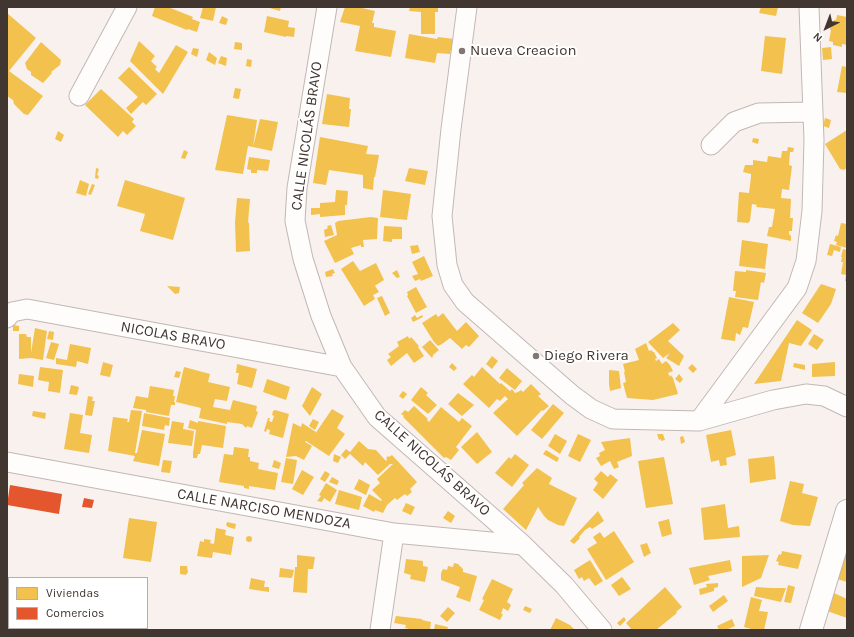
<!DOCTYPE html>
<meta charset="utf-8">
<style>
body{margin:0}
#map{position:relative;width:854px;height:637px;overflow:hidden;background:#f9f1ee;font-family:Karla,sans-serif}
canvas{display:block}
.frame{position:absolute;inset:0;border:8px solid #423630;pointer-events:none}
.legend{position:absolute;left:8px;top:577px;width:140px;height:52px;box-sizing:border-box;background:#fff;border:1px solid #b3afac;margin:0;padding:5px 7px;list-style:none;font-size:12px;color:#423630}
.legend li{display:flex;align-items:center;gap:8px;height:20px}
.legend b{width:20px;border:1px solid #b3afac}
.north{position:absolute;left:806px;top:8px;width:40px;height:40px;-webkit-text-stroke:3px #fff;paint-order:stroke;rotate:222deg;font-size:11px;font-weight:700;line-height:16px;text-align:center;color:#423630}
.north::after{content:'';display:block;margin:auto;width:14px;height:18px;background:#423630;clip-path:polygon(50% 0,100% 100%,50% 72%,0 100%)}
</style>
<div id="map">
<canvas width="854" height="637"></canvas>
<div class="frame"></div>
<ul class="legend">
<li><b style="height:11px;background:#f2c14e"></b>Viviendas</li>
<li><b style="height:11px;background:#e4572e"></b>Comercios</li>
</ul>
<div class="north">N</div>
</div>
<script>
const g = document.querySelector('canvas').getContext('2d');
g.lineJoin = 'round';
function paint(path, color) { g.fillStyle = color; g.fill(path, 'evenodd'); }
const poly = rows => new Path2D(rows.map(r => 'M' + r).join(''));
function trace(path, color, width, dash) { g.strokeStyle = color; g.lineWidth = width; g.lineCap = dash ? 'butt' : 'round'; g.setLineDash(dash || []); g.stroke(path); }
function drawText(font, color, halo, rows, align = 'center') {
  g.font = font + ' Karla,sans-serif'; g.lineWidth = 4; g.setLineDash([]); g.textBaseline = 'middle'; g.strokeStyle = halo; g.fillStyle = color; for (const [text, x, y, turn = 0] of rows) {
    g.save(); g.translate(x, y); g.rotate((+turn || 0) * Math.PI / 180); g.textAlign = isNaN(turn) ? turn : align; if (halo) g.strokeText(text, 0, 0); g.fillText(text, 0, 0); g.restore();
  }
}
const homes = poly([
 [155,7,168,7,193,17,192,19,200,22,197,32,188,29,187,30,152,16],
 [203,7,216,7,213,21,200,18],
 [266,7,281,7,280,11],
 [345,7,358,7,375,11,372,23,374,23,374,27,396,31,391,57,355,51,360,26,340,22],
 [410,7,438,7,438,12,435,12,435,34,421,34,421,12,409,11],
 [761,7,778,7,776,16,759,13],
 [7,13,36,38,9,71,43,96,28,115,24,114,14,104,13,100,7,96],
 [837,15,847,17,847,45,842,44,842,47,833,45,833,42,829,41,831,30,830,30,831,23,833,23,834,20,836,20],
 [222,16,228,19,226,25,219,23],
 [267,16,289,21,288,27,295,28,294,37,286,36,286,37,264,32],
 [409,34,437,39,438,37,454,39,450,54,437,53,435,63,405,58],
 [765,36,786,38,782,74,761,71],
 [139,41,155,56,151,61,157,67,155,69,159,73,176,45,188,52,163,94,130,61],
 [41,42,61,60,60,65,51,72,52,73,43,83,31,75,31,72,27,69,25,63],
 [235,42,242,43,242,50,234,49],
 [831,47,832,59,823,60,822,48],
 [193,48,199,49,197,57,191,54],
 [209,52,217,58,215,65,206,60],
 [221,56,227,58,226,66,218,63],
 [247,59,252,60,251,67,246,66],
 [842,66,847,67,847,93,837,92],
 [129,67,157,94,146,105,143,102,131,114,126,108,138,97,118,78],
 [235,88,241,89,239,99,233,98],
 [101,89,134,119,132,122,136,126,127,135,123,131,118,137,85,105],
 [327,94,350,98,349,109,351,109,349,127,322,124],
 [227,115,257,120,253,147,248,146,243,174,215,170],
 [825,118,831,120,829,128,823,126],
 [260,119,278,122,272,151,253,147],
 [847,130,847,168,844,170,840,169,825,144],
 [58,131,64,135,61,142,55,139],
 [320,137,368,146,366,154,379,155,375,177,374,177,373,190,363,188,363,175,329,170,326,185,313,183],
 [753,138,759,139,758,144,752,142],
 [788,147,794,148,793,152,790,152,789,165,792,166,789,190,782,189,781,198,791,199,790,218,793,218,792,231,789,231,789,234,791,236,791,241,767,236,769,227,772,227,775,209,756,207,757,205,752,204,750,221,748,223,737,222,739,192,749,193,751,177,751,174,743,172,745,165,753,165,753,160,767,162,768,156,781,158,782,151,787,151],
 [184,150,188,152,185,159,181,158],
 [249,157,270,160,268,171,257,170,257,173,251,173,251,170,247,169],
 [96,168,99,169,97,175,99,176,98,179,95,178],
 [409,168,428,171,425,185,405,181],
 [80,180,89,184,86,196,76,193],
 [125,180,185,198,173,240,140,231,145,214,117,206],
 [92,184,95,185,91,195,88,194],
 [336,190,348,191,347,205,345,205,345,215,320,217,320,214,311,215,311,208,320,208,320,203,335,202],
 [383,190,411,194,407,220,380,217],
 [237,198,250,199,248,222,249,223,250,251,236,252,235,222],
 [371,217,378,218,377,239,363,240,364,247,361,247,361,245,351,248,354,254,335,263,324,241,337,235,335,223,338,221],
 [841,223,847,224,847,248,836,245,837,242,834,241,836,235,838,236],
 [331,225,334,235,325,237,324,230,328,228,327,226],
 [384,226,402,227,402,239,392,239,392,242,383,241],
 [742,240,768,244,765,269,739,266],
 [830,244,841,247,840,252,834,250,832,256,827,255],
 [418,245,420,252,412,254,410,246],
 [843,249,847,250,847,281,845,281,846,275,841,274,843,262,841,262,842,257,841,257],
 [424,256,433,276,421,281,420,279,415,281,412,276,418,274,412,262],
 [353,261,360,271,376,263,384,280,376,285,375,286,379,292,373,295,375,299,364,306,341,269],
 [333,269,335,273,332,274,333,276,326,277,325,272],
 [397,270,400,277,397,278,392,273],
 [746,270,766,273,764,283,761,282,758,300,735,297,736,291,733,291,735,271,746,272],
 [821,284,836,289,831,304,818,323,802,313],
 [167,286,180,287,179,293,175,294],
 [416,287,427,307,416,313,407,296,408,295,407,292],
 [382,296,390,313,385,316,377,298],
 [729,297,754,302,748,328,743,327,740,335,736,333,735,341,721,339],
 [443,313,457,331,466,322,479,336,469,347,466,345,462,349,450,338,442,344,438,346,434,342,422,323,436,314,438,317],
 [415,315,417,318,422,315,423,317,413,322,411,318],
 [797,320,812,330,801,346,789,343,781,381,754,384],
 [673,323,680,330,668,341,684,356,679,366,666,358,670,353,663,358,648,342],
 [13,325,19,326,19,331,13,331],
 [35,328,47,331,43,360,31,358,19,359,19,334,26,334,27,337,31,337,31,353],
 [49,331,54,332,53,340,47,339],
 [814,334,824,340,817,350,808,344],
 [408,336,409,339,411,337,419,346,418,347,424,356,414,363,407,353,391,366,387,360,391,357,388,354,399,346,397,342],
 [430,340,439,350,433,355,433,356,432,358,422,347],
 [51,342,59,344,54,360,46,358],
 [646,343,649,351,651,350,653,352,654,352,657,358,655,359,656,361,659,359,662,364,666,361,670,365,673,371,668,373,670,377,671,375,673,378,678,394,653,400,627,398,623,383,626,382,624,372,625,372,623,364,639,360,635,349],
 [70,344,91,348,88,364,77,361,76,367,56,364,56,358,67,360],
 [492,356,498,361,492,369,486,364],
 [103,362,113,365,110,377,100,375],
 [835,362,835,376,812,377,812,364],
 [452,363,457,368,454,371,449,367],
 [794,363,805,365,805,370,793,367],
 [237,364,257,369,252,388,237,384,239,373,236,373],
 [692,364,697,369,693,373,688,368],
 [40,367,63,370,60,393,48,391,49,382,38,380],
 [184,367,210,374,208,382,230,387,227,401,215,399,213,407,230,410,233,400,257,406,256,411,258,412,252,428,247,426,246,428,242,424,227,422,227,424,199,418,201,408,176,402],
 [482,367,500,384,501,383,510,391,512,389,515,393,518,392,521,390,523,392,531,384,541,394,538,396,549,406,543,411,542,410,517,436,493,413,508,399,505,396,500,401,497,399,489,408,463,384,472,375,474,377],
 [507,368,522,381,515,390,499,378],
 [609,370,619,371,621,388,610,391,609,384],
 [176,371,181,372,179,378,174,377],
 [19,374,34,376,33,387,18,384],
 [679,374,683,379,680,383,675,379],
 [267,379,290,387,286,400,263,392],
 [71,385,79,387,77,395,69,394],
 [150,386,174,390,173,396,175,396,174,402,175,402,175,405,171,405,169,416,146,412,146,410,133,408,136,396,148,398],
 [312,387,322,394,310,416,302,406],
 [421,387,428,393,426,395,437,405,428,414,411,400],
 [403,391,407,394,403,399,399,396],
 [458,393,474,405,462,416,448,404],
 [88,396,93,397,92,401,95,401,92,416,85,415],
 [553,404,564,413,542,439,531,430],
 [414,406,428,419,427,420,429,422,441,407,459,422,462,418,472,426,456,447,459,450,451,460,446,457,444,458,403,417,404,416,401,414,405,410,408,412],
 [332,409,344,416,337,428,345,434,329,456,306,441,305,442,312,446,304,460,296,456,286,457,293,423,301,427,302,423,316,432,315,434],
 [131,410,142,411,135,453,137,453,142,430,165,434,159,466,133,461,135,456,108,451,113,417,128,419,127,422,129,422],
 [275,410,289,414,283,438,269,434,270,430,267,429,266,432,264,431,268,418,270,418,269,421,272,422,274,416,272,415,273,411],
 [33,411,46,413,45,419,32,416],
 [70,413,83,415,80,433,92,435,89,453,64,449],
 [144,413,170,418,169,426,165,425,164,430,142,426],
 [313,419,319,422,315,430,309,426],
 [190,420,198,423,198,421,226,426,223,448,202,445,200,454,198,454,197,458,193,458,193,453,196,430,188,428],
 [172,421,184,423,183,429,194,431,192,446,168,443],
 [731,430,736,455,726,458,727,465,720,466,719,460,711,462,706,435],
 [477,432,492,452,477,464,461,447],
 [555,434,567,441,560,454,548,446],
 [578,434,591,440,580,462,568,456],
 [657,434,663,434,665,440,661,441,661,439,659,440],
 [683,436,685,442,681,444,680,437],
 [630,438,632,456,617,462,619,467,614,469,610,461,601,466,596,458,600,456,599,453,605,450,601,442],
 [359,441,368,449,376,450,386,461,387,459,386,458,388,456,389,457,392,455,417,482,410,489,412,492,407,496,405,494,397,500,395,498,387,505,383,513,375,510,374,512,363,506,369,494,381,501,382,500,372,490,380,483,377,479,393,464,390,464,378,475,365,462,363,466,350,454,345,459,341,455,346,449,350,452],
 [234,447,249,449,248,457,250,457,250,461,259,463,258,469,278,473,275,490,249,486,249,489,244,488,244,486,219,482,224,454,233,455],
 [546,450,559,458,557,462,543,454],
 [334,454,341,457,338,463,333,461],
 [515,454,529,465,512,487,495,473,509,457,511,459],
 [774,456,776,479,750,483,748,459],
 [664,457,673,504,646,508,638,461],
 [286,458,297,460,293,484,281,482],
 [163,460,172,461,170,473,161,472],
 [274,460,281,463,279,469,272,467],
 [537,468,552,478,549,484,577,498,564,526,558,525,548,520,544,516,538,507,526,530,503,509,524,485,522,483],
 [302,470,314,477,303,495,292,489],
 [325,471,330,474,325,482,320,479],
 [601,471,608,477,610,474,618,480,603,499,593,490,598,483,594,479],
 [332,477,339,481,337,485,329,482],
 [359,479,370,485,366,495,354,489],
 [790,481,804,484,802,493,818,497,810,526,793,525,780,521],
 [326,483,337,490,330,502,324,498,322,502,317,501,321,496,319,495],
 [339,490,362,497,359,510,335,504],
 [406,503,415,507,411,515,402,511],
 [725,504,728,528,739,526,740,537,704,540,701,508],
 [448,511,455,516,451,523,443,518],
 [598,511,604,521,592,529,590,527,585,530,579,537,580,538,574,544,570,541],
 [129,518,157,522,151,562,123,558],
 [669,519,672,534,662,537,658,522],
 [227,522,236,524,235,529,228,527,226,525],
 [216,528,226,530,225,535,234,537,231,555,213,552,212,558,197,556,200,541,204,542,204,539,211,540,210,543,214,544],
 [614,531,634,562,606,580,587,549,597,543,593,537,600,532,604,538],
 '246 539a3 3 0 1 1 6 0a3 3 0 1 1-6 0Z',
 [647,543,651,553,644,557,640,545],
 [847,544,847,582,837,579],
 [782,551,802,555,798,569,778,565,779,562,776,561,779,554,781,555],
 [297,555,315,557,313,569,308,569,307,593,293,592,295,567,297,567],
 [769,555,761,578,742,587,742,556],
 [406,559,423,561,423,566,428,567,425,582,410,579,411,575,404,573],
 [590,560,603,581,595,586,589,578,584,581,582,577,579,579,574,570],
 [730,560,732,571,708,576,710,580,694,585,689,568],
 [454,563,458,564,463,569,463,572,477,576,470,602,456,597,460,587,441,580,441,573,443,569,447,570,448,566,453,567],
 [180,566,187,566,188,573,187,573,186,575,180,574],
 [280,568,294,570,292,578,279,577],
 [622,577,631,589,619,596,611,585],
 [251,578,265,581,264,587,269,587,269,592,249,589],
 [492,579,513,589,507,602,511,605,508,611,503,608,501,614,503,614,500,620,479,610,484,600,482,599],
 [718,583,718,587,714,588,714,591,700,595,699,589,707,587,706,584],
 [788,585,795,587,791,603,784,602],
 [665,587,682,607,676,612,677,613,656,630,632,630,626,623],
 [756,587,771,588,786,588,781,602,754,596],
 [834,593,847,599,847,618,827,611],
 [724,595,728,601,713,612,709,606],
 [751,597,762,600,759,611,768,612,764,630,755,630,744,627],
 [525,606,532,609,530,613,523,610],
 [448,607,455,613,447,622,440,616],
 [396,616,422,619,422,620,431,622,430,630,413,630,405,628,406,625,394,623],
 [624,617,626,620,620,626,617,623],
 [556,618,570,625,575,630,550,630],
 [732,619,735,626,726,630,719,630,717,626],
 [435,624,448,627,447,630,434,630]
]);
const shops = poly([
 [10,485,62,494,59,514,7,505],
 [84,498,94,500,92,508,82,507]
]);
const minor = poly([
 [327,7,297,188,295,221,303,259,321,316,342,367,377,417,523,545,564,585,602,630],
 [467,7,451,129,442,216,447,265,453,285,465,302,572,395,591,409,613,419,699,421,773,400,806,394,824,396,847,407],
 [79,96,127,7],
 [711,145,734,122,759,113,813,112],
 [7,318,12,312,27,309,342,367],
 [699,421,797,288,806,261,812,211,814,140,809,7],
 [7,462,394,533,523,545],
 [380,630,394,533]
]);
const tertiary = poly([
 [811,630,847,511]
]);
const markers = [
 [462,51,4,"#827772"],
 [536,356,4,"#827772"]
];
const poiNames = [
 ["Nueva Creacion",470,51],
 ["Diego Rivera",544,356]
];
const streetNames = [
 ["CALLE NICOLÁS BRAVO",307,136,-82],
 ["NICOLAS BRAVO",173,336,10],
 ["CALLE NICOLÁS BRAVO",432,463,42],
 ["CALLE NARCISO MENDOZA",264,509,10]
];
paint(homes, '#f2c14e');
paint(shops, '#e4572e');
trace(minor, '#c1b8b4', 21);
trace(tertiary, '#c1b8b4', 24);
trace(minor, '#fefdfc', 19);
trace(tertiary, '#fefdfc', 22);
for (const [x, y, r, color] of markers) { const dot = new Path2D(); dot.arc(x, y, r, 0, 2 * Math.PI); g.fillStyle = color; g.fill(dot); trace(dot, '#fff', 1.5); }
drawText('15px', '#423630', '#fff', poiNames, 'left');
drawText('15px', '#423630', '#fff', streetNames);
</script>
